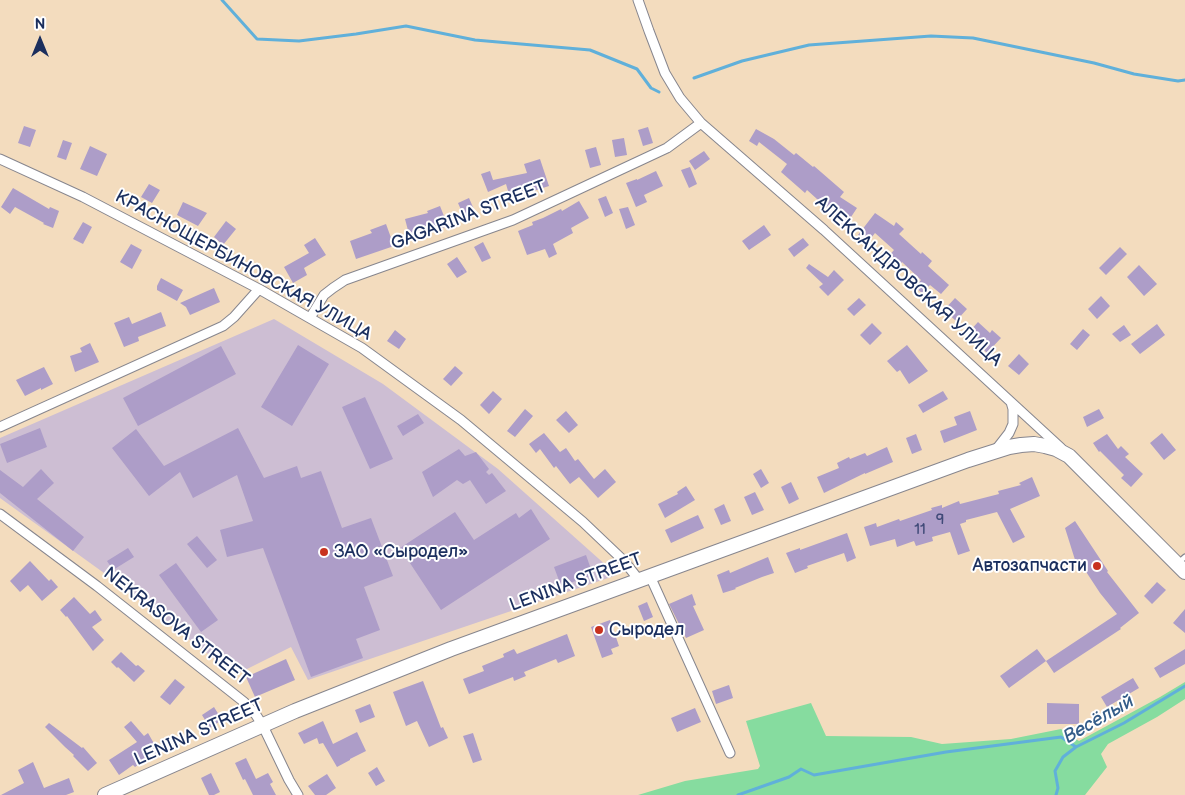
<!DOCTYPE html>
<meta charset="utf-8">
<style>
body{margin:0}
#map{position:relative;width:1185px;height:795px;overflow:hidden;background:#f3dcbe;font-family:"Balsamiq Sans",sans-serif}
canvas{display:block}
.north{position:absolute;left:15px;top:15px;width:50px;height:50px;-webkit-text-stroke:4px #fff;paint-order:stroke;rotate:0deg;font-size:14px;font-weight:700;line-height:20px;text-align:center;color:#1b2f5e}
.north::after{content:'';display:block;margin:auto;width:18px;height:22px;background:#1b2f5e;clip-path:polygon(50% 0,100% 100%,50% 72%,0 100%)}
</style>
<div id="map">
<canvas width="1185" height="795"></canvas>
<div class="north">N</div>
</div>
<script>
const g = document.querySelector('canvas').getContext('2d');
g.lineJoin = 'round';
function paint(path, color) { g.fillStyle = color; g.fill(path, 'evenodd'); }
const poly = rows => new Path2D(rows.map(r => 'M' + r).join(''));
function trace(path, color, width, dash) { g.strokeStyle = color; g.lineWidth = width; g.lineCap = dash ? 'butt' : 'round'; g.setLineDash(dash || []); g.stroke(path); }
function drawText(font, color, halo, rows, align = 'center') {
  g.font = font + ' "Balsamiq Sans",sans-serif'; g.lineWidth = 4; g.setLineDash([]); g.textBaseline = 'middle'; g.strokeStyle = halo; g.fillStyle = color; for (const [text, x, y, turn = 0] of rows) {
    g.save(); g.translate(x, y); g.rotate((+turn || 0) * Math.PI / 180); g.textAlign = isNaN(turn) ? turn : align; if (halo) g.strokeText(text, 0, 0); g.fillText(text, 0, 0); g.restore();
  }
}
const industrial = poly([
 [274,319,383,384,498,469,617,575,308,680,291,647,235,675,104,573,0,498,0,438]
]);
const green = poly([
 [1185,682,1185,699,1157,717,1108,744,1101,754,1107,767,1085,795,638,795,685,781,758,769,760,766,746,721,811,703,826,736,911,737,942,744,1011,739,1061,729,1079,741,1160,697]
]);
const stream = poly([
 [222,0,257,39,299,41,356,34,406,26,475,40,590,50,637,69,651,88,659,92],
 [694,78,742,61,809,45,931,36,973,38,1094,63,1134,74,1178,81,1185,80],
 [738,795,789,777,801,769,814,775,946,752,1061,737,1076,747],
 [1056,795,1058,788,1055,771,1063,757,1076,747,1124,723,1185,686]
]);
const building = poly([
 [24,126,36,130,30,147,18,143],
 [648,127,653,143,643,146,638,130],
 [756,129,774,139,794,155,796,153,813,167,814,166,844,192,840,197,857,208,845,226,835,219,837,217,807,190,805,193,781,172,787,164,759,142,757,146,749,141],
 [624,138,627,155,615,157,612,140],
 [63,140,72,143,66,160,57,157],
 [90,146,107,154,97,176,80,169],
 [596,147,601,165,590,168,585,150],
 [704,151,710,159,695,170,689,161],
 [540,159,549,186,521,195,521,196,510,198,506,184,488,192,481,174,490,171,493,180,527,173,524,164],
 [690,167,697,184,689,188,681,170],
 [656,171,663,186,644,195,647,202,636,207,626,183,637,179,637,180],
 [149,184,160,190,152,203,141,197],
 [13,188,49,209,50,207,59,211,53,228,43,224,44,223,15,207,10,214,1,207],
 [606,196,613,213,605,217,598,199],
 [469,198,476,214,465,219,458,203],
 [579,201,589,218,571,228,573,233,553,244,557,254,549,258,545,249,527,255,518,231,533,225,532,222,543,218,561,209,562,211],
 [183,202,207,213,198,226,177,215],
 [440,206,448,226,434,231,427,233,426,232,410,238,405,219,428,213,427,211],
 [628,207,635,225,626,229,619,209],
 [875,213,894,226,896,222,904,229,899,234,921,254,922,252,932,261,928,266,949,285,941,294,930,285,922,293,915,287,921,280,902,262,896,270,885,260,894,250,875,233,868,242,858,235],
 [226,221,236,229,223,245,214,237],
 [83,222,92,227,83,244,73,239],
 [386,224,394,246,356,259,350,241,372,233,370,230],
 [764,225,771,235,749,250,742,241],
 [315,238,326,255,304,268,307,275,293,283,284,267,309,253,304,245],
 [803,238,809,245,794,257,788,249],
 [483,242,491,258,482,262,474,247],
 [131,244,142,250,132,269,120,262],
 [1120,247,1127,254,1106,275,1099,268],
 [457,257,467,272,457,278,447,264],
 [809,264,828,277,834,270,844,280,828,296,819,287,823,284,806,268],
 [1139,265,1157,284,1144,296,1127,277],
 [161,278,183,290,177,301,157,290,157,286],
 [214,288,220,302,190,315,186,307,180,303],
 [1101,296,1110,306,1097,319,1088,309],
 [859,298,866,305,854,316,847,309],
 [955,298,967,309,956,321,944,310],
 [161,312,166,326,138,337,139,341,124,347,114,323,129,317,132,324],
 [978,322,990,333,992,330,1001,338,987,353,979,345,980,344,968,333],
 [872,323,882,333,870,345,860,335],
 [1157,324,1165,335,1140,354,1131,344],
 [1124,325,1131,335,1120,342,1112,334],
 [1083,329,1090,335,1077,350,1070,344],
 [395,330,406,339,399,349,387,341],
 [90,343,99,362,75,372,70,356,82,352,80,348],
 [298,345,329,364,292,426,261,407],
 [907,345,928,371,909,384,900,370,897,372,887,361],
 [221,346,236,374,138,426,123,398],
 [1019,354,1029,364,1019,375,1008,366],
 [455,366,463,373,451,386,443,379],
 [44,367,53,384,41,390,41,388,25,396,16,380],
 [493,391,502,399,489,414,480,405],
 [943,391,948,399,923,413,918,405],
 [365,397,393,459,370,469,342,407],
 [525,409,533,416,515,437,507,431],
 [1099,409,1104,418,1087,427,1083,417],
 [566,411,578,425,569,433,556,420],
 [970,411,977,430,944,443,940,431,957,425,954,417],
 [418,414,424,423,403,436,397,426],
 [40,428,47,447,7,463,0,444],
 [238,428,264,478,297,466,301,478,321,471,342,528,371,518,393,576,364,587,380,630,356,639,363,658,311,677,263,548,227,557,220,530,253,521,237,475,193,498,180,472,149,496,112,448,136,429,164,466],
 [544,433,560,452,566,448,575,461,578,459,594,479,605,469,616,482,598,498,579,477,570,484,556,466,554,468,540,449,536,453,529,444],
 [1162,433,1176,450,1164,460,1150,443],
 [916,434,922,450,912,454,906,438],
 [1107,434,1118,449,1121,446,1129,454,1125,457,1143,474,1131,487,1121,478,1124,475,1100,451,1099,452,1093,443],
 [887,447,893,462,865,474,865,473,824,493,817,477,839,468,837,463,849,457,850,459,865,453,867,456],
 [459,449,465,456,476,452,489,469,486,472,489,475,492,473,506,491,486,504,470,480,463,484,457,480,433,497,422,472],
 [41,469,54,483,37,499,84,537,73,551,0,493,0,470,23,487],
 [761,469,769,483,761,488,753,474],
 [1032,477,1040,496,1010,509,1025,537,1013,543,997,512,966,520,966,522,960,524,970,551,958,555,950,532,932,537,933,541,916,546,914,541,897,547,895,539,870,546,864,527,876,523,877,527,899,519,900,521,932,510,931,508,942,505,942,508,959,501,960,504,999,494,998,491,1021,485,1019,483],
 [791,482,799,499,789,504,781,487],
 [686,486,695,500,665,518,658,504,678,494,677,492],
 [755,492,764,510,752,515,744,497],
 [724,504,731,521,721,525,714,509],
 [531,509,550,539,441,610,400,548,455,512,474,540,516,513,519,518],
 [698,515,704,528,671,543,665,530],
 [1075,521,1108,571,1107,572,1139,613,1120,628,1121,629,1054,673,1046,661,1117,614,1100,593,1079,561,1076,563,1065,528],
 [847,533,856,558,847,562,844,553,807,566,808,568,795,573,786,553,800,548,800,550],
 [197,536,217,560,207,568,187,544],
 [128,548,134,557,113,570,107,561],
 [586,555,593,575,561,586,554,567],
 [768,557,774,573,762,577,735,588,736,589,723,593,717,575,729,570,730,573],
 [30,561,49,581,51,579,58,587,42,601,28,585,20,592,10,581],
 [176,563,218,620,201,632,159,575],
 [1157,582,1166,590,1152,604,1144,596],
 [692,594,696,605,693,606,704,630,686,638,669,604],
 [74,597,90,614,95,610,102,620,92,627,104,640,93,651,67,616,66,617,60,610],
 [647,602,653,617,644,621,638,606],
 [1185,609,1185,633,1173,623],
 [610,620,619,646,611,649,613,654,602,658,591,627],
 [567,634,575,656,558,663,556,659,524,672,526,676,514,681,513,677,469,694,463,679,484,671,482,666,504,657,503,654,514,649,517,654],
 [1037,649,1046,661,1009,688,1000,676],
 [1185,649,1185,664,1160,678,1154,668],
 [121,652,136,666,138,665,145,671,134,682,118,667,117,668,111,662],
 [286,659,295,680,255,697,246,677],
 [1133,678,1139,688,1107,707,1101,697],
 [175,679,185,687,170,705,160,697],
 [423,681,441,728,443,727,448,738,429,747,417,721,406,726,393,692],
 [729,685,733,698,716,704,712,691],
 [1047,703,1079,704,1079,724,1047,724],
 [370,704,375,717,360,723,355,710],
 [214,707,222,720,210,728,202,715],
 [695,708,701,722,677,732,671,718],
 [131,721,144,736,148,733,160,754,149,760,148,758,135,767,133,765,119,775,109,760,137,742,124,727],
 [323,721,333,744,357,732,366,751,350,759,350,760,337,767,323,743,319,744,317,738,304,744,298,733],
 [49,723,82,748,83,747,97,763,88,771,73,756,74,755,65,747,45,727],
 [473,733,482,760,473,763,463,736],
 [246,758,256,779,268,773,273,782,270,784,276,795,253,795,245,779,243,780,235,763],
 [33,762,44,788,69,778,74,792,66,795,1,795,24,783,18,770],
 [377,767,385,781,376,786,368,773],
 [211,773,220,792,214,795,209,795,201,778],
 [327,774,336,788,326,795,315,795,308,786]
]);
const service = poly([
 [1178,563,1185,557]
]);
const minor = poly([
 [638,0,649,31,665,73,680,98,701,123,824,230,1061,448],
 [0,159,83,197,259,289,362,348,461,420,583,522,624,561,639,580],
 [310,318,324,295,333,288,345,280,513,220,667,148,701,123],
 [0,427,223,326,234,317,259,289],
 [995,451,1009,433,1013,424,1013,409,1011,402],
 [0,514,97,586,244,702,256,715,263,726,289,780,298,795],
 [650,576,730,753]
]);
const primary = poly([
 [105,795,295,711,451,649,968,460,1009,447,1021,445,1034,444,1045,446,1056,449,1069,456,1185,572]
]);
const markers = [
 [324,552,5,"#c8321e"],
 [1097,566,5,"#c8321e"],
 [599,630,5,"#c8321e"]
];
const numberNames = [
 ["9",940,520],
 ["11",920,530]
];
const streetNames = [
 ["GAGARINA STREET",469,216,-21],
 ["КРАСНОЩЕРБИНОВСКАЯ УЛИЦА",243,266,29],
 ["АЛЕКСАНДРОВСКАЯ УЛИЦА",908,282,42],
 ["LENINA STREET",576,583,-20],
 ["NEKRASOVA STREET",176,627,38],
 ["LENINA STREET",199,733,-24]
];
const poiNames = [
 ["ЗАО «Сыродел»",334,552],
 ["Автозапчасти",1087,566,"right"],
 ["Сыродел",609,630]
];
const waterNames = [
 ["Весёлый",1099,720,-30]
];
paint(industrial, '#cdbed3');
paint(green, '#86dc9f');
trace(stream, '#60b0da', 3);
paint(building, '#ad9dc8');
trace(service, '#87868e', 7);
trace(minor, '#87868e', 11);
trace(primary, '#87868e', 16);
trace(service, '#fff', 4.5);
trace(minor, '#fff', 9);
trace(primary, '#fff', 14);
for (const [x, y, r, color] of markers) { const dot = new Path2D(); dot.arc(x, y, r, 0, 2 * Math.PI); g.fillStyle = color; g.fill(dot); trace(dot, '#fff', 2); }
drawText('15px', '#404a78', null, numberNames);
drawText('18px', '#1b2f5e', '#fff', streetNames);
drawText('18px', '#1b2f5e', '#fff', poiNames, 'left');
drawText('italic 19px', '#335c89', '#fff', waterNames);
</script>
